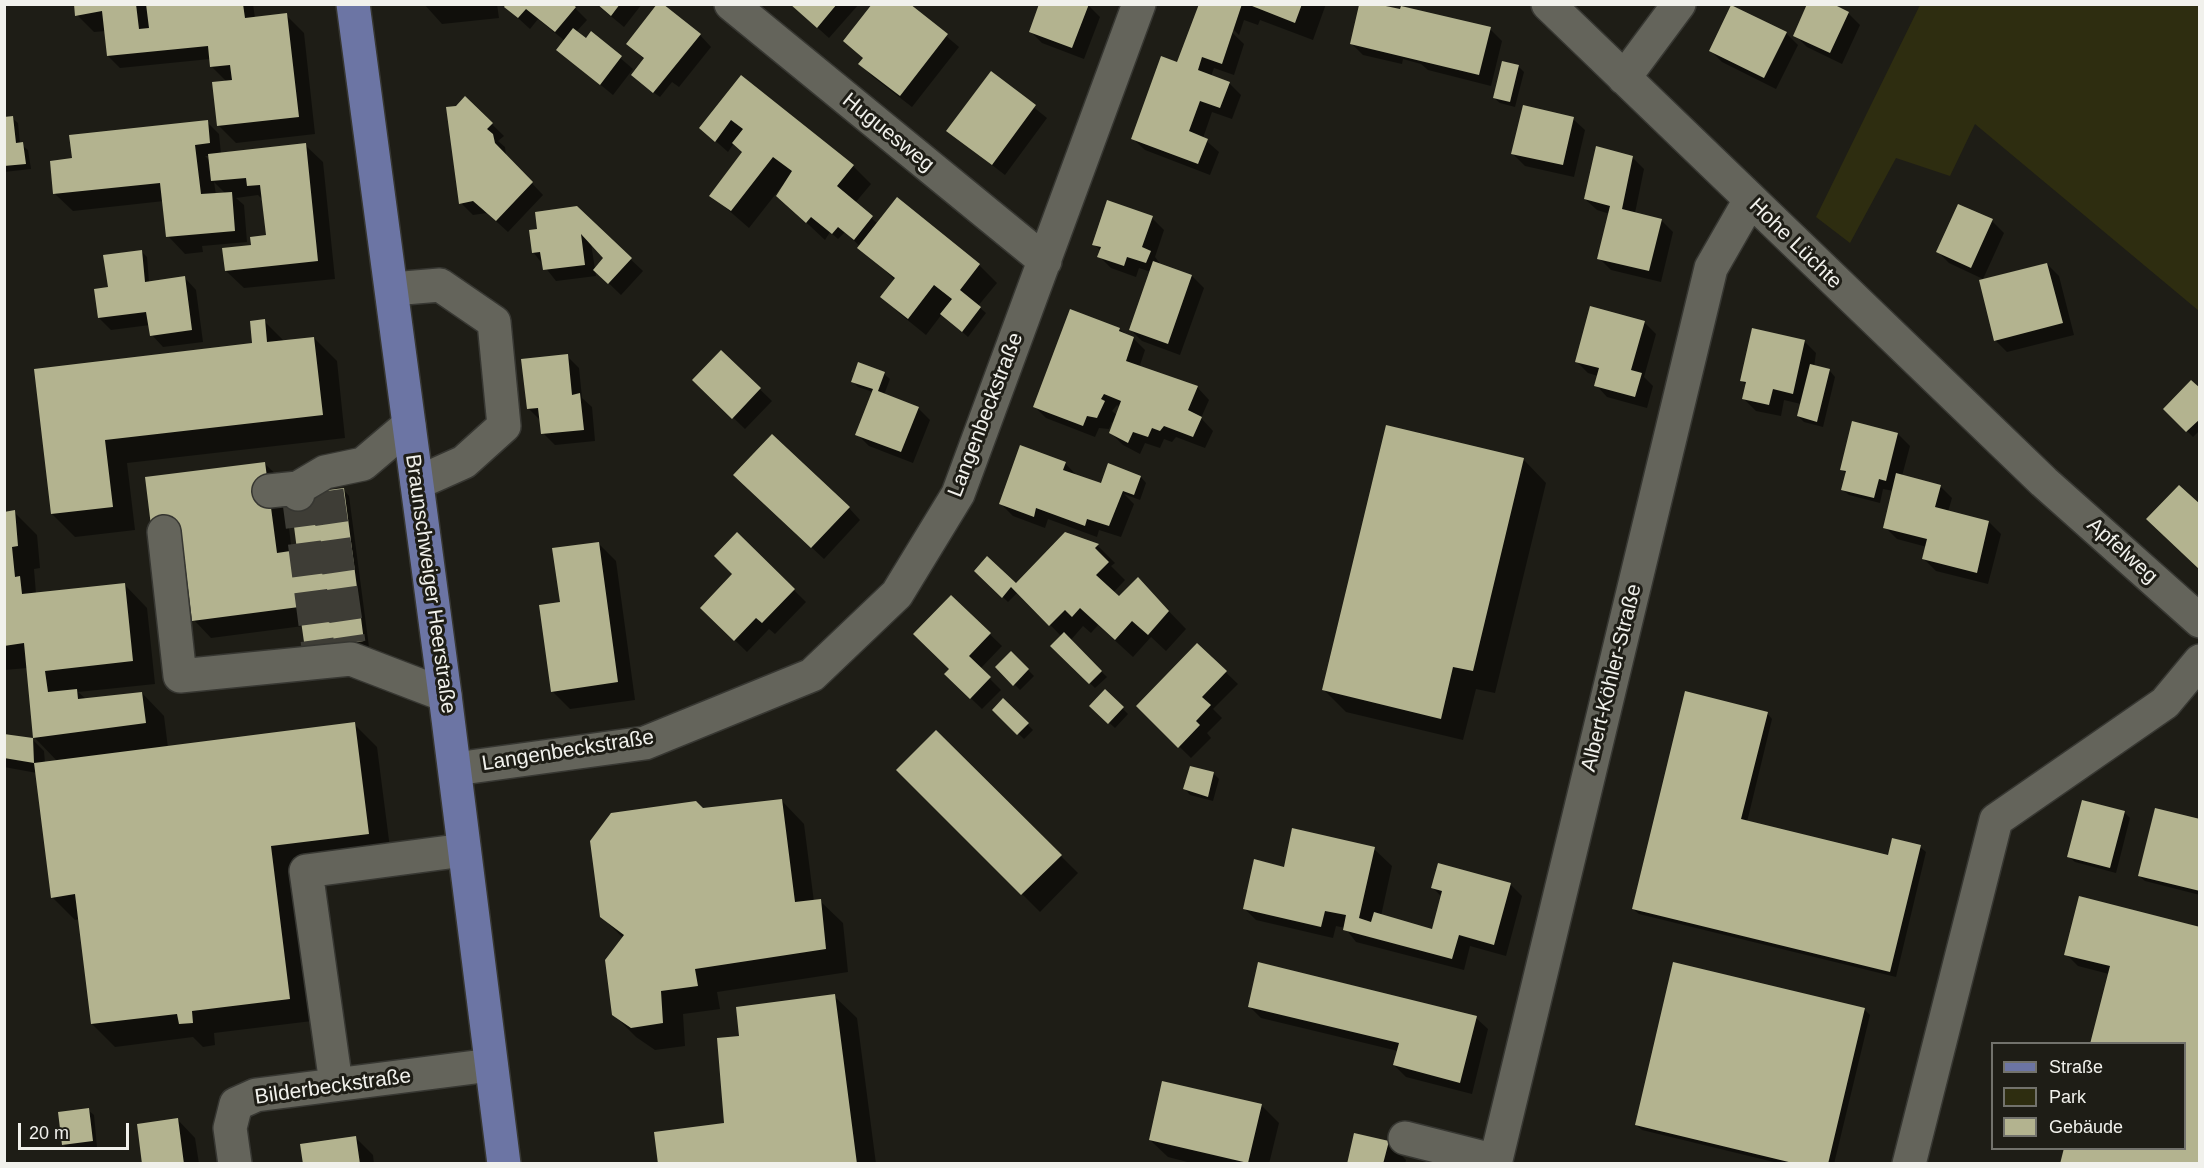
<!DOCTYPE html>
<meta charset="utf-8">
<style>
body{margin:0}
#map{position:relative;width:2204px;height:1168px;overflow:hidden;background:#1e1d16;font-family:Helvetica,sans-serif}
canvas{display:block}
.frame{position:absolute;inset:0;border:6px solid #f1f1ec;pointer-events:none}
.legend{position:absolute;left:1991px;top:1042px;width:195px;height:108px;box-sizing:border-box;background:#1e1d16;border:2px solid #72726c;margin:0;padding:8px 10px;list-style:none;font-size:18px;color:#f1f1ec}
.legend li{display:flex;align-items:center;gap:12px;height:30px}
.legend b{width:30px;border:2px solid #72726c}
.scale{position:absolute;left:18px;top:1123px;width:111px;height:27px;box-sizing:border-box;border:3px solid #f1f1ec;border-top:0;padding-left:8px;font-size:18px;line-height:21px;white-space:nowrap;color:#f1f1ec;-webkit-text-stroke:4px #1e1d16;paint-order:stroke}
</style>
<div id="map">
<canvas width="2204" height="1168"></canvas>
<div class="frame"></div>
<ul class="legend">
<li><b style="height:8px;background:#6c75a4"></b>Straße</li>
<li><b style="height:16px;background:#2e2d10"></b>Park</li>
<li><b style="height:16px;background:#b3b38f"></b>Gebäude</li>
</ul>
<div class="scale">20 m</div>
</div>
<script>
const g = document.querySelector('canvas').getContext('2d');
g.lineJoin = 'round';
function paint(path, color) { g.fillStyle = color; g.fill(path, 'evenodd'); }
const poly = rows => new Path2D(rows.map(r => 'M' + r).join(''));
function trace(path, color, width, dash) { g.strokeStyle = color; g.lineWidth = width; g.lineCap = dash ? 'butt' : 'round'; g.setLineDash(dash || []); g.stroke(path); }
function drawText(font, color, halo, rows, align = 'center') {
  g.font = font + ' Helvetica,sans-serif'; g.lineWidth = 6; g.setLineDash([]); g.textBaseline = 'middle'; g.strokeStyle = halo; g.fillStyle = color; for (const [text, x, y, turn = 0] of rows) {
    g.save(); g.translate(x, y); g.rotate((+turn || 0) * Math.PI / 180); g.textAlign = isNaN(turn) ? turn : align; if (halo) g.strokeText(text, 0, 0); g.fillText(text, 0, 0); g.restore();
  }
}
const green = poly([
 [1920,5,2199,5,2199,311,1975,124,1950,176,1896,158,1850,243,1816,217]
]);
const shadow = poly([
 [75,4,253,4,255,18,286,15,304,33,315,134,236,143,218,125,227,82,211,66,210,59,120,68,108,56,106,31,94,32,77,15],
 [424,4,497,4,499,18,442,24],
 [596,4,642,4,624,27],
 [791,4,859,4,829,38],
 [908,4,959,47,912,107,872,76,860,64,864,59,845,41],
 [1200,4,1326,4,1313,40,1260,20,1258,25,1244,20,1239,35,1229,25,1226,27,1244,44,1234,75,1214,68,1211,76,1229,83,1241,95,1232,119,1212,112,1203,138,1219,152,1210,175,1145,150,1133,139,1178,63],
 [1361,4,1375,4,1490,29,1502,41,1491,86,1428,70,1421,64,1403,59,1402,64,1363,55,1351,43],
 [1088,5,1100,17,1084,59,1042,43,1030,31],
 [506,7,575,8,587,20,576,32,586,40,591,33,633,69,613,95,558,50,565,41,538,19,530,29],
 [1848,13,1860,25,1842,64,1807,47,1795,35],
 [1786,33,1798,45,1776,89,1722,62,1710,50],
 [700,35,711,47,679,87,672,82,660,97,638,81,644,59,628,44],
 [1518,66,1524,72,1515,107,1500,103,1494,98],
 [991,73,1047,118,1005,175,948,131],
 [465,98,504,136,498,141,505,147,506,156,543,195,508,232,487,213,473,215,461,203,457,107],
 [767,98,853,166,871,184,855,203,878,224,897,200,979,265,997,283,978,306,986,313,968,337,942,314,926,335,900,314,882,296,895,280,845,232,838,239,830,232,825,240,778,196,784,187,782,186,749,228,711,195,743,153,734,143,728,152,701,128],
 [12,118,18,123,20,144,28,150,31,169,4,172,4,119],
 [1573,119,1585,130,1574,177,1525,166,1513,154],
 [207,122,219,134,221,154,305,145,323,162,335,279,244,288,226,271,267,237,263,200,258,195,236,198,244,205,247,242,202,246,203,252,185,254,168,236,164,201,73,211,55,194,75,159],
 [205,156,210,156,211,162],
 [214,182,226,194,216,195],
 [1632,157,1644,169,1635,213,1661,220,1673,232,1661,282,1611,270,1599,258,1610,214,1597,210,1585,199],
 [1108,202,1152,218,1164,230,1155,257,1161,265,1192,276,1204,288,1180,355,1142,341,1130,329,1151,272,1139,268,1136,277,1111,268,1099,256,1101,251,1094,244],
 [576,208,643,271,621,295,595,270,605,258,591,243,596,276,556,281,533,252,539,231],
 [1992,221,2004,233,1983,279,1949,263,1937,251],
 [141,251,147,257,149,282,185,278,196,290,203,342,163,347,152,335,150,325,111,330,99,318,111,288],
 [2047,264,2059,276,2074,335,2007,352,1995,340],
 [1071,311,1120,330,1133,338,1145,350,1139,368,1198,388,1209,400,1201,418,1213,431,1205,448,1176,437,1172,442,1164,439,1160,448,1145,443,1140,454,1123,445,1111,433,1115,423,1112,422,1109,429,1099,428,1095,437,1046,418,1034,406],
 [1117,405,1120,407,1117,415,1112,411],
 [264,321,285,342,314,338,337,361,345,438,127,463,135,530,75,537,52,514,36,370,254,345],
 [1644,322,1656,334,1644,377,1653,386,1647,408,1607,397,1596,385,1598,376,1588,373,1576,361],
 [1804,341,1816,353,1814,367,1830,371,1835,377,1823,427,1804,422,1798,416,1801,404,1784,400,1781,416,1756,411,1744,399,1747,386,1742,381],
 [721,352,772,401,745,429,694,380],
 [567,356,579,368,582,398,592,407,595,441,555,445,543,433,540,420,528,408],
 [884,374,890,379,884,395,918,408,930,420,913,463,869,446,857,434,873,392,858,387,853,382],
 [2200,391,2200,430,2193,437,2165,409],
 [1898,434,1910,446,1902,476,1940,486,1952,498,1948,512,1989,522,2001,534,1988,584,1936,571,1924,559,1927,547,1897,539,1885,527,1894,491,1883,489,1880,503,1849,495,1843,490,1847,474,1842,470],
 [1524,460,1546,483,1495,693,1476,689,1463,740,1346,712,1323,689],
 [1065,463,1077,476,1102,485,1141,477,1146,483,1140,500,1124,494,1134,504,1121,537,1099,530,1097,537,1048,519,1045,528,1013,516,1001,504],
 [265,464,283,481,292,552,298,551,344,490,349,496,369,647,312,654,303,626,211,638,194,620,185,550,171,551,154,534],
 [747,487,849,508,860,520,824,559],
 [14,512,37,535,40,568,34,569,36,594,125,585,147,608,155,684,78,692,86,699,142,693,164,716,168,748,354,724,377,747,391,856,293,869,312,1021,214,1033,215,1045,203,1047,193,1037,115,1047,92,1024,79,919,75,920,52,897,37,773,4,767,4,736,32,739,44,751,45,763,58,762,34,737,28,668,4,670,4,513],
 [737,534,806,602,775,634,769,629,747,652,702,608,734,574],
 [1066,534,1098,546,1115,563,1111,566,1125,580,1113,593,1119,598,1155,597,1186,629,1166,651,1151,637,1133,657,1098,625,1091,633,1083,626,1070,641,1107,677,1095,688,1052,646,1062,637,1018,592,1008,602,976,571,1016,585],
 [598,543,616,561,635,700,570,709,552,691,561,603],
 [951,597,1002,646,980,669,1001,690,982,709,946,674,951,669],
 [1197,645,1238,684,1213,709,1222,718,1207,733,1211,738,1191,758,1138,706],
 [1011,653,1034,676,1020,690,997,667],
 [1105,691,1128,714,1115,728,1091,706],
 [1003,700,1033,730,1024,739,994,710],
 [1767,713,1772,719,1747,822,1889,857,1920,847,1926,852,1896,977,1639,914,1633,909],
 [936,732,1078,873,1040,912,898,770],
 [1214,774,1219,779,1213,801,1190,795,1185,789],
 [782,801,804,824,814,902,820,901,843,923,848,972,717,992,720,1009,683,1014,685,1046,655,1050,636,1037,613,1014,623,938,601,916,703,810],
 [2124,812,2130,818,2116,873,2075,862,2069,857],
 [2200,821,2200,895,2145,881,2139,876],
 [1374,849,1392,866,1381,916,1433,930,1442,897,1433,888,1510,884,1522,896,1506,956,1470,946,1464,970,1356,942,1345,928,1336,926,1333,938,1256,920,1244,908,1285,869],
 [2200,928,2184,1148,2184,1044,2109,974,2078,966,2066,954],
 [834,996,857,1018,876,1164,659,1164,725,1124,741,1038],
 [1249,1006,1476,1018,1488,1029,1472,1094,1406,1077,1394,1065,1398,1051,1261,1018],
 [1864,1009,1870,1015,1834,1164,1782,1164,1642,1130,1636,1125],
 [1261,1105,1279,1123,1269,1164,1195,1164,1168,1157,1150,1140],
 [88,1110,94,1115,97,1147,69,1150,63,1144],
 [178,1120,195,1138,199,1164,144,1164],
 [356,1138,373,1155,374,1164,304,1164],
 [1388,1142,1406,1160,1405,1164,1348,1164]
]);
const building = poly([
 [74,4,136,4,139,29,149,28,146,4,243,4,245,18,287,13,299,117,217,126,212,82,232,80,230,65,210,67,208,46,107,56,102,11,75,16],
 [506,4,572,4,576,7,555,32,526,9,518,18,504,7],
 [597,4,620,4,611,16],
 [657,4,663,4,701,34,653,93,631,75,644,58,626,44],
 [790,4,837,4,817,28],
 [872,4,910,4,948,34,900,96,858,64,863,58,843,41],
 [1039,4,1089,4,1072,48,1029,32],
 [1199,4,1242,4,1222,64,1202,57,1198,70,1230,82,1220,108,1200,101,1189,131,1208,139,1198,164,1131,139,1161,56,1177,62],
 [1247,4,1302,4,1295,23],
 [1807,4,1833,4,1849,12,1830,53,1793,36],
 [1359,5,1381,5,1400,9,1401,6,1491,27,1479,75,1350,44],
 [1731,5,1787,32,1764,78,1709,51],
 [573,28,586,38,591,31,622,56,600,85,556,50],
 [1502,61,1519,65,1510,102,1493,98],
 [991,71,1036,105,992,165,946,131],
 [741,75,854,165,837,186,873,216,854,240,838,227,832,234,811,217,806,223,776,196,792,171,773,157,731,211,709,196,742,152,732,143,743,129,731,120,715,142,699,128],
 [465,96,493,123,487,129,493,134,495,143,533,182,496,221,473,201,459,204,446,107,456,106],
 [1523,105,1574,117,1563,165,1511,154],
 [13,116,16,143,23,142,26,164,4,166,4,117],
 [208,120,210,143,195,145,201,194,232,192,235,231,166,237,160,183,53,194,50,161,72,158,69,135],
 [306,143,318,261,225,271,222,248,251,245,250,237,266,235,260,185,247,186,246,178,211,181,208,154],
 [1596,146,1633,156,1622,209,1662,219,1649,271,1597,259,1610,206,1584,199],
 [897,197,980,264,960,290,981,307,962,332,940,314,952,299,934,285,908,319,880,297,895,278,857,248],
 [1107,200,1153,216,1142,247,1151,251,1146,263,1127,257,1124,266,1097,257,1101,247,1092,245],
 [1958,204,1993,219,1971,268,1936,252],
 [577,206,632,258,608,284,593,270,603,258,581,234,585,265,543,270,540,252,532,253,529,230,537,229,535,212],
 [142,250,145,282,185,276,192,330,150,336,146,312,98,318,94,289,108,287,103,255],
 [1153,261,1192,275,1168,344,1129,330],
 [2047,263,2063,323,1994,341,1979,280],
 [1590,306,1645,321,1631,370,1642,373,1635,397,1594,386,1599,368,1575,362],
 [1070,309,1120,328,1119,331,1134,337,1126,361,1198,386,1188,410,1202,417,1193,437,1164,426,1160,431,1152,428,1148,437,1133,432,1128,443,1109,433,1121,401,1104,394,1101,399,1105,401,1097,418,1087,416,1083,426,1033,407],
 [265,319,267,342,314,337,323,415,105,440,113,507,51,514,34,369,252,343,250,321],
 [1752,328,1805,340,1793,394,1773,389,1769,405,1742,399,1746,382,1740,381],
 [721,350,761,388,732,419,692,380],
 [568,354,572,395,580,393,584,430,541,434,538,408,527,409,521,359],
 [858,362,885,372,878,391,919,407,901,452,855,435,873,389,851,382],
 [1810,364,1830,369,1817,422,1797,416],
 [2191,380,2200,388,2200,419,2186,432,2163,409],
 [1852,421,1898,433,1886,481,1879,479,1874,498,1841,490,1846,471,1840,470],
 [1386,425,1524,458,1473,671,1453,667,1441,719,1322,690],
 [772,434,850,507,811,548,733,475],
 [1020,445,1066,462,1063,470,1101,483,1108,463,1141,476,1134,495,1123,491,1109,526,1087,519,1085,526,1036,508,1034,517,999,504],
 [265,462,277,553,297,550,290,495,344,488,364,641,305,649,299,607,192,621,181,531,152,534,145,477],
 [1896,473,1941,485,1935,507,1989,521,1977,573,1922,559,1927,539,1883,528],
 [2179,485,2200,504,2200,570,2146,519],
 [15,510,18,546,12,547,15,577,20,576,22,594,125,583,133,661,45,671,48,692,77,689,78,699,142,692,146,723,33,738,24,643,4,646,4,512],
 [737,532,795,589,762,623,756,618,734,641,700,608,732,574,714,556],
 [1065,532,1099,544,1095,548,1109,562,1096,575,1119,596,1138,577,1169,611,1148,635,1132,621,1115,640,1080,608,1072,617,1065,610,1049,626,1011,587,1002,598,974,571,987,556,1016,583],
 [599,542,618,682,551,692,539,605,560,602,552,548],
 [951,595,991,633,969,656,991,677,970,699,944,674,949,669,913,634],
 [1064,632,1102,671,1089,684,1050,646],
 [1197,643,1227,671,1202,697,1211,705,1196,721,1200,725,1178,748,1136,706],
 [1011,651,1029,669,1013,686,995,667],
 [1105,689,1124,707,1108,724,1089,706],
 [1685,691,1768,712,1741,819,1888,855,1892,838,1921,845,1890,972,1632,909],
 [1003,698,1029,723,1017,735,992,710],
 [355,722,369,834,271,846,290,999,192,1011,193,1023,179,1024,177,1014,91,1024,75,894,51,898,34,763],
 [936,730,1062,855,1021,895,896,770],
 [4,734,33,738,34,763,4,758],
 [1190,766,1214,772,1208,797,1183,789],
 [782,799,795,902,821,899,826,949,695,969,698,986,661,991,663,1023,631,1028,612,1015,605,960,624,935,600,917,590,841,611,813,696,801,703,808],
 [2082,800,2125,811,2110,868,2067,857],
 [2155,808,2200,819,2200,891,2138,876],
 [1292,828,1375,847,1359,918,1371,922,1374,912,1432,929,1442,891,1431,888,1438,863,1511,883,1494,945,1459,935,1452,959,1343,930,1346,915,1325,911,1321,927,1243,909,1254,859,1284,867],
 [2079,896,2200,927,2200,1164,2060,1164,2064,1148,2184,1148,2184,1044,2090,1044,2110,966,2064,955],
 [1258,962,1477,1016,1460,1083,1393,1065,1399,1043,1248,1007],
 [1673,962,1865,1008,1828,1164,1797,1164,1635,1125],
 [835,994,857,1164,658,1164,654,1132,724,1123,717,1038,739,1036,736,1007],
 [1162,1081,1262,1104,1248,1163,1149,1140],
 [89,1108,93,1141,62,1145,58,1112],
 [178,1118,184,1164,142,1164,137,1124],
 [1354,1133,1389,1141,1383,1164,1347,1164],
 [356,1136,360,1164,303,1164,300,1144]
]);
const minorTunnel = poly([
 [327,491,349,643],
 [298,494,318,647]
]);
const minor = poly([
 [731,4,1045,261],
 [1548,4,2044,482,2200,621],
 [1624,78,1679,4],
 [392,289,440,285,494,322,504,426,464,462,417,483],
 [298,488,325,472,363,464,409,425],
 [269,491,298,488,298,494],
 [164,532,180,676,351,659,445,695],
 [455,769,645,743,812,675,897,594,958,494,1139,4],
 [336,1084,306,871,464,850],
 [1405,1138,1496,1161],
 [235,1164,230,1128,236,1104,256,1095,491,1065],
 [1495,1164,1711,268,1750,200],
 [1909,1164,1996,820,2165,703,2200,661]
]);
const major = poly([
 [353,4,445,695,504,1164]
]);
const streetNames = [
 ["Huguesweg",888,133,39],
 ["Hohe Lüchte",1795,244,44],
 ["Langenbeckstraße",986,415,-69],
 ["Apfelweg",2122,551,42],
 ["Braunschweiger Heerstraße",430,584,82],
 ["Albert-Köhler-Straße",1612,678,-76],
 ["Langenbeckstraße",568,751,-9],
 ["Bilderbeckstraße",333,1087,-8]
];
paint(green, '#2e2d10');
paint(shadow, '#0007');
paint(building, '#b3b38f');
trace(minorTunnel, '#3e3d36', 33, [33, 16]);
trace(minor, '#373732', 36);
trace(major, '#373732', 36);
trace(minor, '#64645b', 33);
trace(major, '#6c75a4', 33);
drawText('21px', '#f1f1ec', '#1e1d16', streetNames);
</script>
